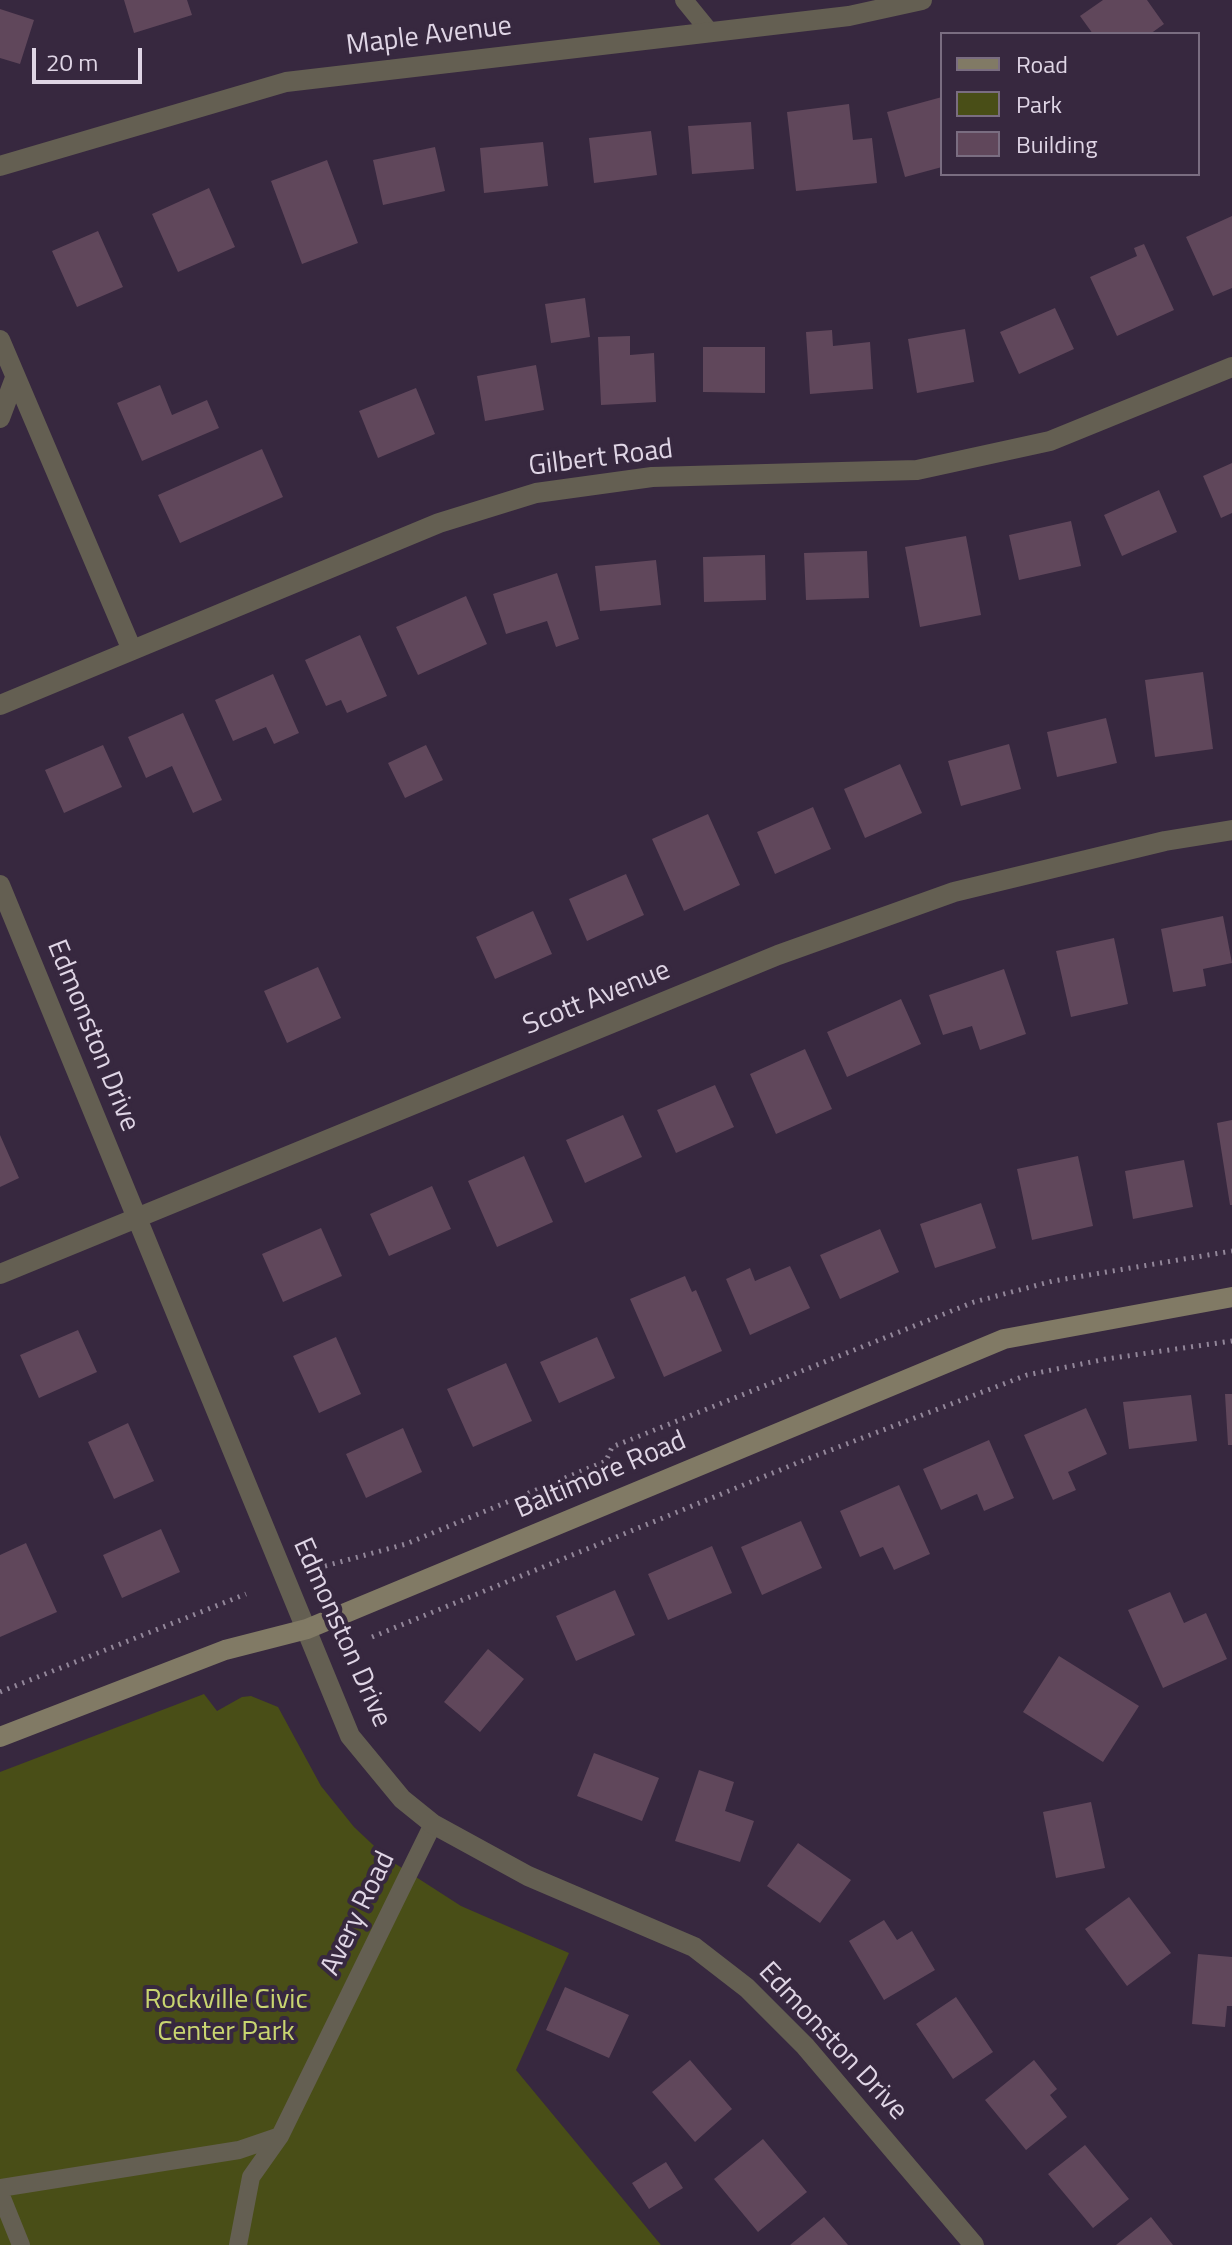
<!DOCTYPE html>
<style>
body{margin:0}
#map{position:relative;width:1232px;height:2245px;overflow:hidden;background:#37283f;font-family:"Titillium Web",sans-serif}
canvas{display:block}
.legend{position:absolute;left:940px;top:32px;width:260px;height:144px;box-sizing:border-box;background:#37283f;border:2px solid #7a6d81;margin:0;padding:10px 14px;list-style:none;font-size:24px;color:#dfd5e5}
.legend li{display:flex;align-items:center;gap:16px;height:40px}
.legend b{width:40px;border:2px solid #7a6d81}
.scale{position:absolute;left:32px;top:48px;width:110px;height:36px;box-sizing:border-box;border:4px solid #dfd5e5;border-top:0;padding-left:10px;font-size:24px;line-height:28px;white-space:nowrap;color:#dfd5e5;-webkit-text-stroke:6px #37283f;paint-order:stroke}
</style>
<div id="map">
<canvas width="1232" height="2245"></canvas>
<ul class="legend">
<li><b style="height:10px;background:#817a65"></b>Road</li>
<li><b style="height:22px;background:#494e17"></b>Park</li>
<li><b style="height:22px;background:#60475b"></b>Building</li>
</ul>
<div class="scale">20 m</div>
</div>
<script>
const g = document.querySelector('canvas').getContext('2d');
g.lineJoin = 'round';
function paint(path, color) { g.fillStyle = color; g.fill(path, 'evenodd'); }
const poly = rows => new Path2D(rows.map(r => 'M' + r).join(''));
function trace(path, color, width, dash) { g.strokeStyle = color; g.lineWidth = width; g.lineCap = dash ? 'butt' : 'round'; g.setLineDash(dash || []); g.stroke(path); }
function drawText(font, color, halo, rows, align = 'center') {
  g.font = font + ' "Titillium Web",sans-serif'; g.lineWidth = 8; g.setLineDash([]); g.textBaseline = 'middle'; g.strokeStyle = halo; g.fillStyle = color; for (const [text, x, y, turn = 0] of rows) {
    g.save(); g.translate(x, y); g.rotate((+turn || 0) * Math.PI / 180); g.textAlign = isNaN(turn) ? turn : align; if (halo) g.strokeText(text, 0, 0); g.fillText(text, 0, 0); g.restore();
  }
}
const green = poly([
 [204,1694,217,1711,242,1697,251,1696,278,1707,321,1786,354,1827,388,1859,461,1906,569,1953,516,2070,661,2245,0,2245,0,1772]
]);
const building = poly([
 [124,0,187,0,192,15,134,33],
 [1103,0,1147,0,1164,24,1150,34,1093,34,1080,16],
 [0,9,34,20,20,64,0,58],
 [942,97,942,167,905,177,887,112],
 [849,104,853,140,872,138,877,183,796,191,787,112],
 [751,122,754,169,692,174,688,126],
 [651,131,657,175,594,183,589,138],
 [543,142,548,186,484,193,480,148],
 [435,147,445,191,383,205,373,160],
 [327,160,358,243,302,264,271,181],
 [209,188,235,247,178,272,152,214],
 [1232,216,1232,288,1213,296,1186,237],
 [98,231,123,287,77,307,52,251],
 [1144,244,1174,310,1117,336,1090,277,1137,256,1134,248],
 [585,298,590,337,551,343,545,304],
 [1055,308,1074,349,1019,374,1000,332],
 [965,329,974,382,917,393,908,339],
 [832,330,833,346,870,342,873,389,810,394,806,332],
 [630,336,630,355,654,353,656,402,601,405,598,337],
 [703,347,765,347,765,393,703,392],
 [536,365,544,410,485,421,477,376],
 [160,385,172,415,207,400,219,428,142,461,117,403],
 [416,388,435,434,378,458,359,411],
 [262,449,283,497,180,543,158,495],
 [1232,463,1232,513,1221,518,1203,476],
 [1159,490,1177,532,1122,556,1104,515],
 [1071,521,1081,566,1019,580,1009,535],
 [966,536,981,615,920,627,905,547],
 [867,551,869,598,806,600,804,553],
 [765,555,766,600,704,602,703,557],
 [656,560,661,605,600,611,595,566],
 [557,573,579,639,556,647,547,621,506,634,493,594],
 [466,596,487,644,418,675,396,627],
 [360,635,387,696,347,713,341,700,326,706,305,660],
 [1203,672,1213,749,1155,757,1145,680],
 [273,674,299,733,274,744,266,727,233,741,215,700],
 [183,713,222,800,193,813,172,766,146,778,128,737],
 [1106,718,1117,763,1057,777,1047,732],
 [1009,744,1021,789,961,806,948,761],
 [103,745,122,787,64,813,45,770],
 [426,745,443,780,405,798,388,763],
 [900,764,922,813,865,838,844,789],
 [813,807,831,849,775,874,757,832],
 [708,814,740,885,684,911,652,839],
 [626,874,644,915,587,941,569,899],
 [533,911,552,954,495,979,476,937],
 [1223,916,1232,963,1203,969,1206,986,1173,992,1161,929],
 [1114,938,1128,1004,1071,1017,1056,951],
 [318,967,341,1018,287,1043,264,991],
 [1004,969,1026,1034,980,1050,972,1026,943,1035,929,995],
 [901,999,921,1044,847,1077,827,1032],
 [805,1049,832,1109,776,1134,750,1074],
 [715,1085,734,1127,676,1153,657,1110],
 [623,1115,642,1157,585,1183,566,1140],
 [1232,1120,1232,1205,1230,1205,1217,1123],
 [0,1135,19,1178,0,1187],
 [524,1156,553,1222,497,1247,468,1181],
 [1078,1156,1093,1226,1032,1240,1017,1169],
 [1184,1160,1193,1207,1133,1219,1125,1171],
 [432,1186,451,1229,389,1256,370,1214],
 [981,1203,996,1248,935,1268,920,1224],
 [321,1228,342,1276,283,1302,262,1254],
 [880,1229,899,1272,840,1299,820,1255],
 [790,1266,810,1308,750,1335,726,1279,750,1268,755,1281],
 [685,1276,692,1292,696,1290,722,1351,664,1377,630,1299],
 [78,1330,97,1372,39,1398,20,1355],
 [336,1337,361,1394,319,1413,293,1356],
 [597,1337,615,1378,559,1403,540,1362],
 [506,1363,532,1421,473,1447,447,1389],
 [1225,1394,1232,1394,1232,1445,1228,1445],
 [1191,1395,1197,1441,1129,1449,1123,1402],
 [1086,1408,1107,1454,1068,1472,1076,1490,1053,1500,1024,1435],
 [128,1423,154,1481,114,1499,88,1442],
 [403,1428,422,1472,366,1498,346,1454],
 [989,1440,1014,1498,984,1511,977,1494,941,1510,923,1469],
 [899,1485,930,1554,894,1570,883,1547,860,1557,840,1511],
 [801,1521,822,1568,762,1595,741,1547],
 [161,1529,180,1572,122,1598,103,1555],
 [26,1543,57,1612,0,1637,0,1555],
 [712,1546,732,1593,668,1620,648,1574],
 [615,1590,635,1635,576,1661,556,1616],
 [1170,1592,1184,1623,1206,1613,1227,1659,1163,1688,1128,1610],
 [488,1649,524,1679,480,1732,444,1702],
 [1059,1656,1139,1706,1103,1762,1023,1712],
 [594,1753,659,1778,642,1821,577,1796],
 [699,1770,734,1782,725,1811,754,1821,740,1862,675,1841],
 [1091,1802,1105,1868,1056,1878,1043,1812],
 [798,1843,851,1880,820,1923,767,1886],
 [1129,1897,1171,1953,1127,1986,1085,1929],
 [884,1920,897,1940,912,1931,935,1970,884,2000,849,1941],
 [1198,1954,1232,1957,1232,2006,1227,2006,1225,2027,1192,2024],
 [565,1987,629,2015,609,2058,546,2030],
 [956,1997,993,2052,953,2079,916,2024],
 [690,2060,732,2109,695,2142,652,2092],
 [1034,2060,1057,2089,1050,2095,1067,2117,1026,2150,985,2100],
 [763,2139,807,2192,758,2232,714,2179],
 [1085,2145,1129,2199,1093,2228,1048,2174],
 [666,2162,683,2188,649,2209,632,2183],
 [824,2217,848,2245,790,2245],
 [1151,2217,1173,2245,1116,2245]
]);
const path = poly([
 [325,1566,406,1544,606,1461,612,1447,974,1302,1053,1281,1232,1251],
 [372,1637,802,1461,1027,1375,1106,1359,1232,1341],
 [0,1692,246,1594]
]);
const lane = poly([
 [684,0,710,32],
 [0,2188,239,2150,280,2136],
 [0,2193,21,2245],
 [238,2245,251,2177,280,2136,433,1824]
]);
const street = poly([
 [0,166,286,82,849,16,922,0],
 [0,340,132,650],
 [0,418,15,378],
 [0,705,439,523,536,493,652,477,917,470,1050,441,1232,367],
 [0,885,350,1736,402,1799,433,1824,528,1876,694,1947,747,1988,805,2046,974,2245],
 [0,1274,778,955,954,892,1165,841,1232,830]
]);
const secondary = poly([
 [0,1737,225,1650,307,1629,1004,1339,1232,1297]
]);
const streetNames = [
 ["Maple Avenue",429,37,-7],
 ["Gilbert Road",601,459,-7],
 ["Scott Avenue",597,999,-22],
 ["Edmonston Drive",92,1036,68],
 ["Baltimore Road",601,1476,-23],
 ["Edmonston Drive",341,1633,66],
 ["Avery Road",359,1914,-64],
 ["Edmonston Drive",832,2042,47]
];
const parkNames = [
 ["Rockville Civic",226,2001],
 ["Center Park",226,2033]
];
paint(green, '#494e17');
paint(building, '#60475b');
trace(path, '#93879a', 5, [2, 6]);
trace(lane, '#645f52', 18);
trace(street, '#645f52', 20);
trace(secondary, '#817a65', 20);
drawText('28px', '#dfd5e5', '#37283f', streetNames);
drawText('28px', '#c9d570', '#37283f', parkNames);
</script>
